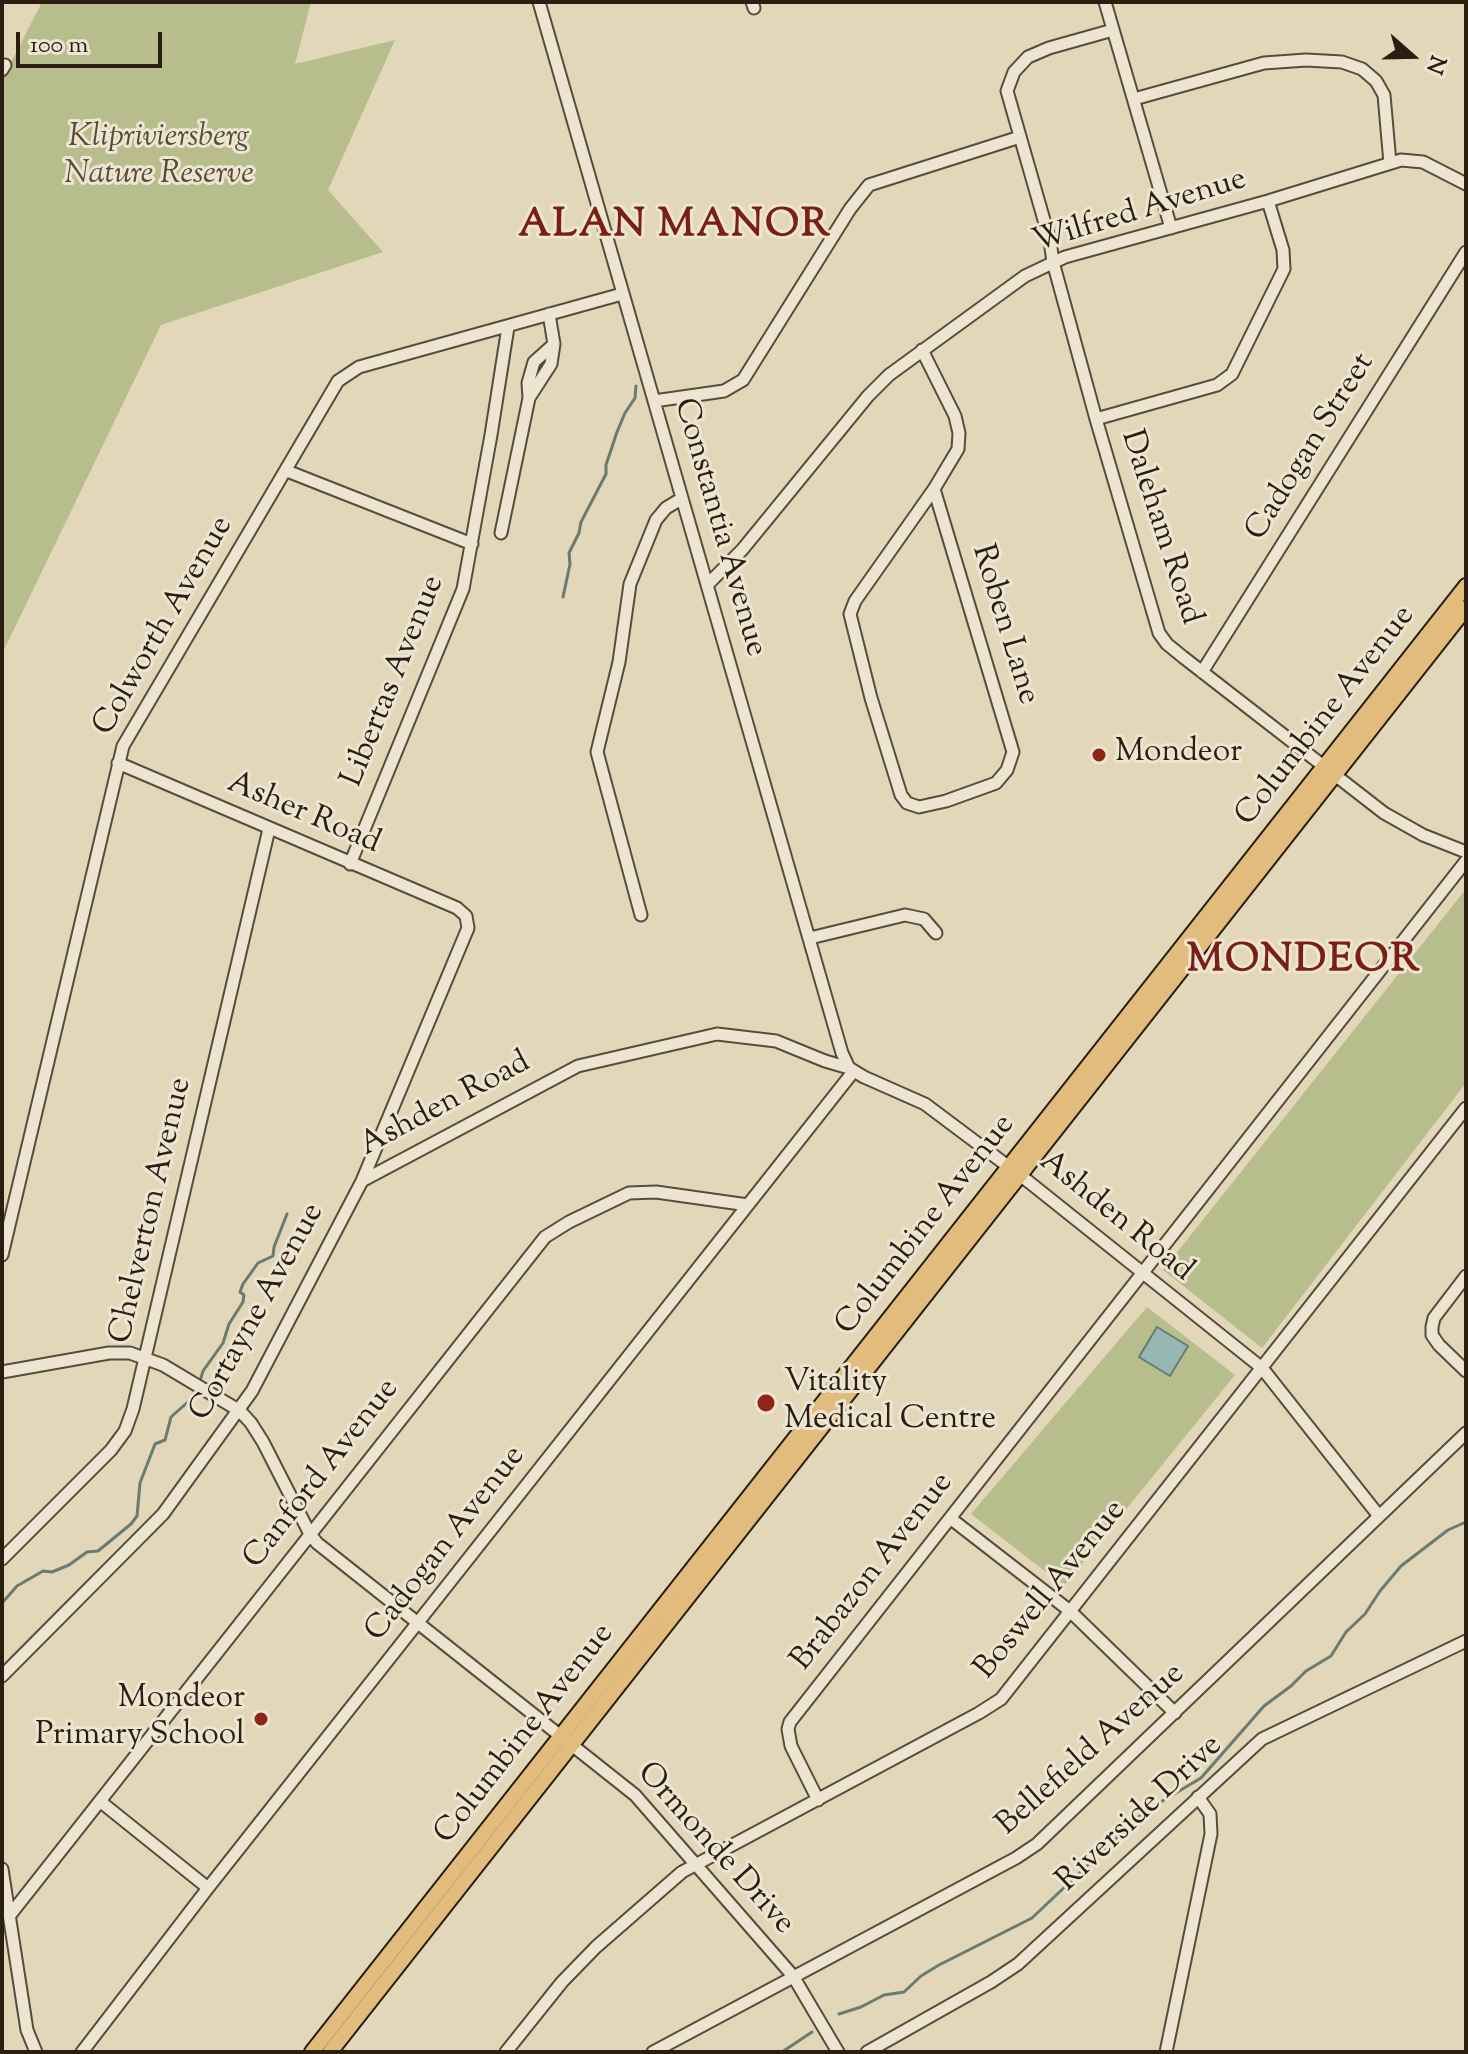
<!DOCTYPE html>
<style>
body{margin:0}
#map{position:relative;width:1468px;height:2054px;overflow:hidden;background:#e3d7b9;font-family:"Sorts Mill Goudy",serif}
canvas{display:block}
.frame{position:absolute;inset:0;border:4px solid #291e10;pointer-events:none}
.north{position:absolute;left:1372px;top:16px;width:80px;height:80px;-webkit-text-stroke:6px #ede5d2;paint-order:stroke;rotate:110deg;font-size:22px;font-weight:700;line-height:32px;text-align:center;color:#291e10}
.north::after{content:'';display:block;margin:auto;width:28px;height:36px;background:#291e10;clip-path:polygon(50% 0,100% 100%,50% 72%,0 100%)}
.scale{position:absolute;left:16px;top:32px;width:146px;height:36px;box-sizing:border-box;border:4px solid #291e10;border-top:0;padding-left:10px;font-size:24px;line-height:28px;white-space:nowrap;color:#291e10;-webkit-text-stroke:6px #ede5d2;paint-order:stroke}
</style>
<div id="map">
<canvas width="1468" height="2054"></canvas>
<div class="frame"></div>
<div class="north">N</div>
<div class="scale">100 m</div>
</div>
<script>
const g = document.querySelector('canvas').getContext('2d');
g.lineJoin = 'round';
function paint(path, color) { g.fillStyle = color; g.fill(path, 'evenodd'); }
const poly = rows => new Path2D(rows.map(r => 'M' + r).join(''));
function trace(path, color, width, dash) { g.strokeStyle = color; g.lineWidth = width; g.lineCap = dash ? 'butt' : 'round'; g.setLineDash(dash || []); g.stroke(path); }
function drawText(font, color, halo, rows, align = 'center') {
  g.font = font + ' "Sorts Mill Goudy",serif'; g.lineWidth = 6; g.setLineDash([]); g.textBaseline = 'middle'; g.strokeStyle = halo; g.fillStyle = color; for (const [text, x, y, turn = 0] of rows) {
    g.save(); g.translate(x, y); g.rotate((+turn || 0) * Math.PI / 180); g.textAlign = isNaN(turn) ? turn : align; if (halo) g.strokeText(text, 0, 0); g.fillText(text, 0, 0); g.restore();
  }
}
const green = poly([
 [42,2,311,2,295,64,395,40,328,190,383,252,161,325,2,654,2,80],
 [1466,889,1466,1083,1262,1348,1163,1270],
 [1147,1307,1235,1375,1064,1586,971,1514]
]);
const water = poly([
 [1157,1327,1188,1346,1170,1376,1139,1357,1157,1327]
]);
const stream = poly([
 [563,597,570,564,569,553,579,533,581,522,606,474,606,465,617,432,625,413,635,398,636,386],
 [200,1381,203,1371,223,1343,229,1324,243,1302,244,1295,240,1292,243,1284,258,1263,273,1256,274,1247,287,1214],
 [2,1603,17,1586,43,1571,52,1572,69,1565,87,1552,98,1551,131,1524,137,1516,140,1483,155,1444,165,1440,171,1417,189,1401,197,1388],
 [839,2014,861,2007,884,1995,904,1992,921,1976,939,1965,1032,1918,1144,1812,1201,1778,1264,1706,1291,1686,1306,1671,1331,1656,1346,1632,1365,1614,1380,1591,1401,1566,1448,1530,1466,1522],
 [782,2052,812,2032]
]);
const minor = poly([
 [539,2,842,1053,849,1068],
 [752,2,754,8],
 [1105,2,1171,228],
 [1113,30,1049,48,1028,57,1014,72,1007,91,1050,241,1053,262,1096,419,1159,633,1167,644,1183,657,1384,813,1423,835,1466,852],
 [2,70,5,65],
 [1134,99,1264,63,1306,60,1342,62,1362,69,1376,81,1384,95,1390,163],
 [922,350,955,416,959,433,958,449,934,489,855,601,850,614,871,698,901,795,907,803,919,807,946,801,996,783,1007,770,1013,752,934,489],
 [529,398,528,383,534,362,554,344],
 [654,401,724,391,743,380,850,209,869,185,1020,137],
 [1096,419,1217,385,1232,374,1284,269,1283,250,1268,201],
 [287,471,472,544],
 [501,533,529,398,551,364,554,344,549,314],
 [707,585,742,550,868,396,889,375,1025,276,1065,257,1268,201,1401,160,1423,162,1466,184],
 [1202,672,1466,252],
 [350,864,463,589,491,435,508,327],
 [641,915,597,752,619,662,630,584,656,520,666,508,681,499],
 [810,938,905,915,924,919,936,933],
 [362,1181,578,1066,717,1034,776,1041,825,1061,849,1068,864,1077,925,1104,1029,1182,1262,1368,1379,1516],
 [2,1255,123,746,338,381,359,367,622,294],
 [1466,1276,1434,1318,1432,1327,1432,1335,1439,1345,1466,1371],
 [2,1372,109,1353,130,1353,163,1365,240,1411,251,1423,263,1442,310,1534,317,1543,635,1795,793,1976,838,2052],
 [950,1518,1070,1611,1175,1713],
 [2,1559,111,1450,125,1431,133,1409,269,829],
 [2,1676,163,1514,252,1391,362,1181,468,928,466,916,457,908,118,763],
 [818,1800,791,1746,788,1729,790,1722,1466,861],
 [101,1802,208,1888],
 [2,1869,27,2030,36,2052],
 [10,1915,545,1237,569,1222,629,1193,656,1192,748,1205],
 [82,2052,208,1888,853,1072],
 [506,2052,562,1982,596,1947,682,1872,979,1713,1001,1699,1466,1108],
 [653,2052,1016,1858,1037,1844,1466,1433],
 [867,2052,991,1982,1018,1964,1262,1739,1466,1641],
 [1166,2052,1211,1834,1210,1814,1198,1797]
]);
const major = poly([
 [312,2052,1466,586],
 [330,2052,1466,608]
]);
const markers = [
 [1099,755,8,"#8f2418"],
 [766,1403,10,"#8f2418"],
 [261,1719,8,"#8f2418"]
];
const parkNames = [
 ["Klipriviersberg",159,140],
 ["Nature Reserve",159,177]
];
const streetNames = [
 ["Wilfred Avenue",1140,213,-17],
 ["Cadogan Street",1312,448,-58],
 ["Constantia Avenue",718,528,74],
 ["Daleham Road",1159,528,72],
 ["Roben Lane",1003,625,73],
 ["Colworth Avenue",165,627,-60],
 ["Libertas Avenue",395,682,-68],
 ["Columbine Avenue",1327,717,-52],
 ["Asher Road",303,815,23],
 ["Ashden Road",446,1106,-28],
 ["Chelverton Avenue",153,1211,-77],
 ["Ashden Road",1115,1218,39],
 ["Columbine Avenue",927,1226,-52],
 ["Cortayne Avenue",259,1313,-61],
 ["Canford Avenue",323,1475,-52],
 ["Cadogan Avenue",447,1545,-52],
 ["Brabazon Avenue",874,1573,-52],
 ["Boswell Avenue",1052,1591,-51],
 ["Columbine Avenue",526,1735,-52],
 ["Bellefield Avenue",1092,1751,-42],
 ["Riverside Drive",1141,1815,-43],
 ["Ormonde Drive",714,1850,48]
];
const poiNames = [
 ["Mondeor",1115,755],
 ["Vitality",784,1385],
 ["Medical Centre",784,1422],
 ["Mondeor",245,1701,"right"],
 ["Primary School",245,1738,"right"]
];
const districtNames = [
 ["ALAN MANOR",675,228],
 ["MONDEOR",1304,963]
];
paint(green, '#b7bd8d');
paint(water, '#95b9b2');
trace(water, '#6a7b71', 2);
trace(stream, '#6a7b71', 3);
trace(minor, '#584c3a', 15);
trace(major, '#291e10', 18);
trace(minor, '#ede5d2', 11);
trace(major, '#e2bc7c', 14);
for (const [x, y, r, color] of markers) { const dot = new Path2D(); dot.arc(x, y, r, 0, 2 * Math.PI); g.fillStyle = color; g.fill(dot); trace(dot, '#ede5d2', 3); }
drawText('italic 32px', '#544e36', '#ede5d2', parkNames);
drawText('32px', '#291e10', '#ede5d2', streetNames);
drawText('32px', '#291e10', '#ede5d2', poiNames, 'left');
g.letterSpacing = '2px';
drawText('bold 40px', '#7a1f14', '#ede5d2', districtNames);
g.letterSpacing = '0px';
</script>
